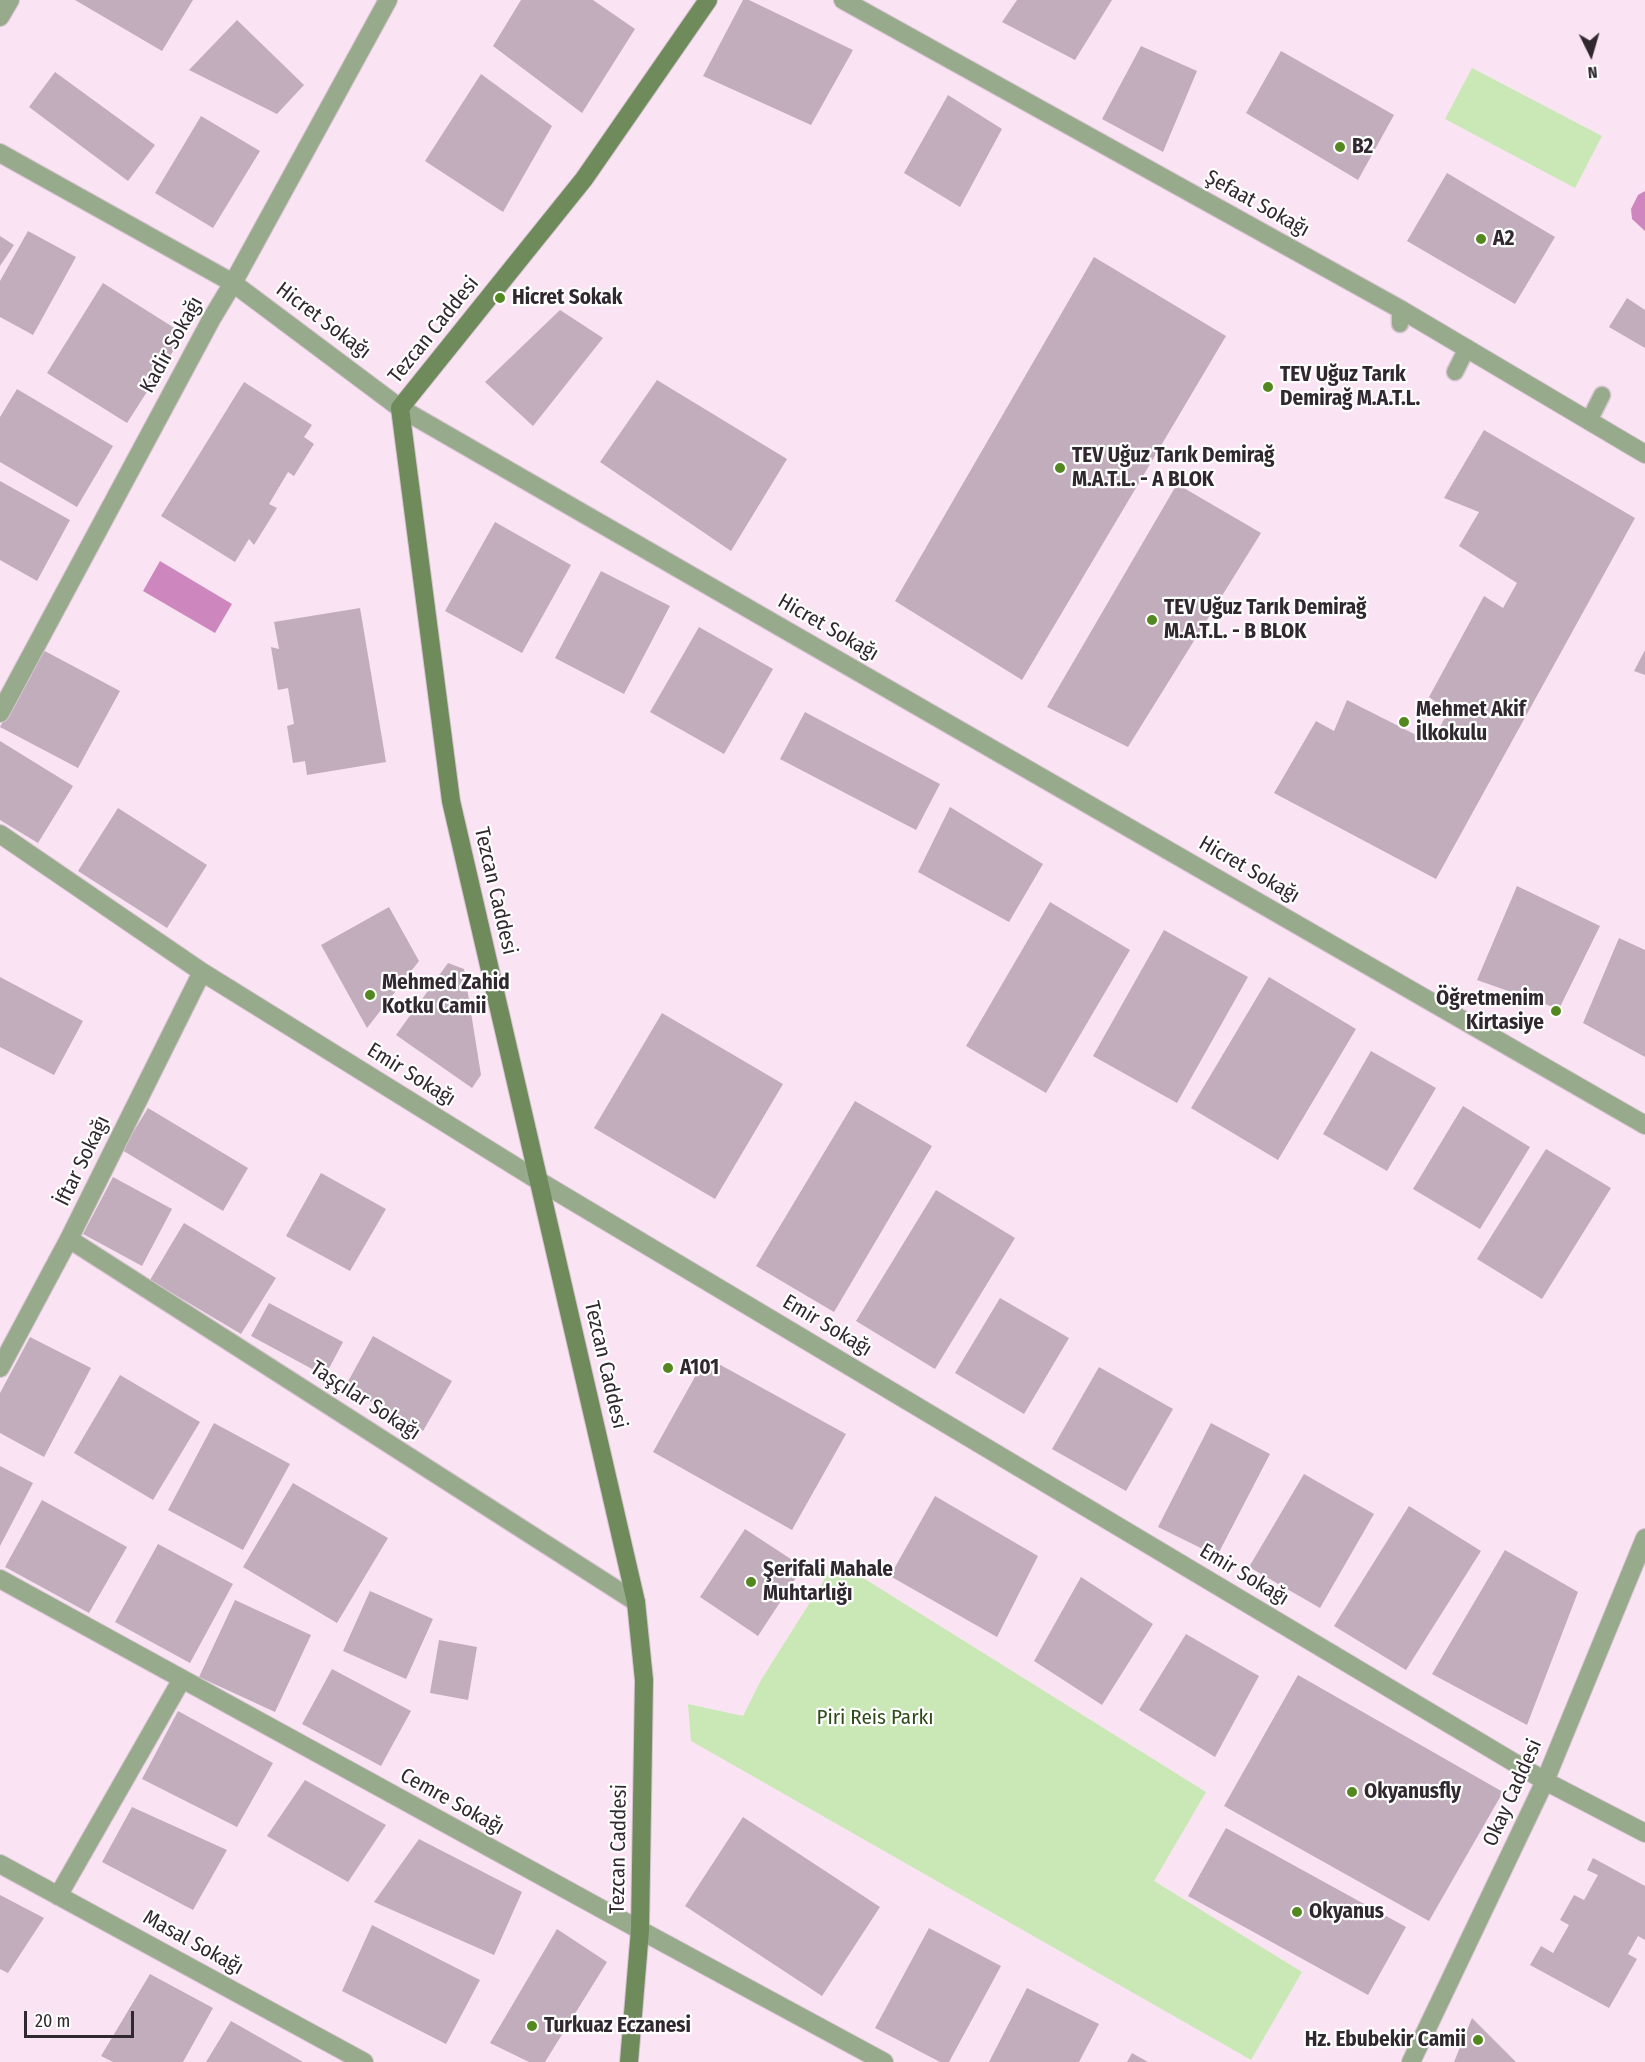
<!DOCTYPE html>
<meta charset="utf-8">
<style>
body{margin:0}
#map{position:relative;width:1645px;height:2062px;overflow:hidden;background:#fae4f3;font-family:"Fira Sans Condensed",sans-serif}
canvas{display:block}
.north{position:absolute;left:1561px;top:24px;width:60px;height:60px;-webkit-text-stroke:4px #fff;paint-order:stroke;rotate:175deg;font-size:16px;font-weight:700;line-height:24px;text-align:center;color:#30282e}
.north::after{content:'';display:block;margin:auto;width:21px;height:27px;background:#30282e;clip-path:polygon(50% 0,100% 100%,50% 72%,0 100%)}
.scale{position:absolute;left:24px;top:2011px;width:110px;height:27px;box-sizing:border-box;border:3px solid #30282e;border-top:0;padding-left:8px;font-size:18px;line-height:21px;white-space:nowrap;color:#30282e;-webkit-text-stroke:4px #fff;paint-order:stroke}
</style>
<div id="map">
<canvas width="1645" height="2062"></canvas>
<div class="north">N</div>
<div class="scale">20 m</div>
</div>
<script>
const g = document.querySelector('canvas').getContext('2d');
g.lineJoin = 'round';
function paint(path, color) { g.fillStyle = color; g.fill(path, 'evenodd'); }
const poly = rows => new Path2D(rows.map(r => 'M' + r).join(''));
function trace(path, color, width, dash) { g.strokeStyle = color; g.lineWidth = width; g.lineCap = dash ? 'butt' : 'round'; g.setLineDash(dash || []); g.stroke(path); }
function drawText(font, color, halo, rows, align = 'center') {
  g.font = font + ' "Fira Sans Condensed",sans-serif'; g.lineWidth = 4.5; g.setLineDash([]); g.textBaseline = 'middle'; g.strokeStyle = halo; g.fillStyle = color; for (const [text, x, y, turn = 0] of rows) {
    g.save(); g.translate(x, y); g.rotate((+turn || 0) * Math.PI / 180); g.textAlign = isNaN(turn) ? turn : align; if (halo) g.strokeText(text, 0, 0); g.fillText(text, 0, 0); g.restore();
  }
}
const green = poly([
 [1472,68,1602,136,1575,188,1445,119],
 [836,1561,1206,1792,1154,1881,1302,1972,1251,2060,691,1741,688,1704,743,1716,761,1680]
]);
const water = poly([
 [1645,191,1645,231,1632,219,1631,209,1638,195],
 [160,561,232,604,215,633,143,591]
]);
const building = poly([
 [75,0,193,0,162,51],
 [521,0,593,0,635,29,582,113,493,46],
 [743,0,749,0,853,50,811,125,703,76],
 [1017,0,1112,0,1075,60,1002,22],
 [237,20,304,85,277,114,189,70],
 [1141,46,1197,71,1163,152,1102,119],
 [1281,51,1394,115,1358,180,1246,113],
 [55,72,155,145,128,181,29,107],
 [481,74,552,126,503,212,425,161],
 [948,95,1002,129,960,207,904,173],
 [201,116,260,151,213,228,155,193],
 [1447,173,1555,237,1515,304,1407,241],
 [28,231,76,257,33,335,0,317,0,281],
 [0,236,14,245,0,266],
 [1094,257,1226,336,1022,680,895,601],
 [103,283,184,334,127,423,47,373],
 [1627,298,1645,310,1645,348,1609,327],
 [560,310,603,338,533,426,485,382],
 [657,380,787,459,731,551,600,462],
 [244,382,312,425,304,437,314,444,294,476,288,472,269,504,277,508,254,545,249,539,235,562,161,516],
 [17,389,113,446,77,507,0,462,0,417],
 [1484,430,1635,518,1436,879,1274,793,1316,721,1334,731,1347,700,1432,743,1448,711,1429,697,1484,596,1503,608,1517,583,1459,546,1479,512,1444,498],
 [0,481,70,520,37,581,0,560],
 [1177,484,1261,533,1128,747,1047,707],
 [495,522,571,565,522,653,445,611],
 [601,571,670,606,624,694,555,658],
 [360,608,386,762,307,775,305,761,293,763,287,726,294,724,288,688,278,690,271,647,279,649,274,622],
 [699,627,773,669,724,754,650,712],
 [41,649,120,691,78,768,0,727],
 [1645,650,1645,675,1634,671],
 [805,712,940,784,916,830,780,759],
 [0,741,73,786,38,843,0,820],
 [950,807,1043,864,1009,922,918,872],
 [118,808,207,865,167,928,78,871],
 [1517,886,1600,926,1559,1009,1477,980],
 [1050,902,1130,950,1046,1093,966,1046],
 [389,907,419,961,367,1028,321,945],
 [1164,930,1248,977,1177,1103,1093,1056],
 [1619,938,1645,950,1645,1057,1583,1023],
 [448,963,464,969,481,1075,472,1088,396,1035],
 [0,977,83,1021,54,1075,0,1047],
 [1269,977,1356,1029,1278,1160,1191,1108],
 [662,1013,783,1084,715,1199,594,1128],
 [1371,1051,1436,1088,1387,1171,1323,1134],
 [855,1101,932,1146,834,1312,756,1266],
 [1463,1106,1530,1147,1480,1229,1413,1189],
 [148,1108,248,1168,223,1211,122,1150],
 [1546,1149,1611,1188,1542,1299,1477,1259],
 [321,1173,386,1209,350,1271,286,1236],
 [113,1177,172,1209,142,1266,83,1234],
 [936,1190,1015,1238,935,1369,856,1321],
 [184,1223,276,1278,241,1334,150,1280],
 [1000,1298,1069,1338,1024,1414,955,1373],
 [269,1303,343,1342,325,1376,251,1336],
 [373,1336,452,1381,423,1431,345,1387],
 [30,1337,91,1368,44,1457,0,1433,0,1393],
 [706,1357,846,1434,792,1530,653,1452],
 [1099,1367,1173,1409,1126,1491,1052,1449],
 [120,1375,200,1422,153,1500,74,1453],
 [214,1423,290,1464,243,1550,168,1510],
 [1211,1423,1270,1454,1217,1556,1158,1527],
 [0,1466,33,1483,0,1546],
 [1304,1474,1374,1514,1320,1608,1249,1567],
 [293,1483,388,1538,337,1623,243,1567],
 [935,1496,1038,1556,997,1637,890,1576],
 [42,1500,127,1547,89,1613,5,1567],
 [1409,1506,1481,1551,1406,1670,1334,1626],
 [745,1529,803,1567,758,1636,700,1597],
 [158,1544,233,1584,190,1663,115,1622],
 [1505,1550,1578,1592,1527,1725,1432,1674],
 [1081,1577,1153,1624,1102,1705,1034,1661],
 [370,1591,433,1619,406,1679,343,1651],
 [235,1600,311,1635,275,1712,199,1677],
 [1186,1634,1259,1676,1215,1757,1139,1710],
 [439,1640,477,1647,468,1700,430,1693],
 [332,1669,411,1711,381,1766,302,1724],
 [1298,1675,1503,1792,1429,1921,1224,1806],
 [178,1711,273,1763,237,1827,142,1779],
 [305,1780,386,1825,348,1882,267,1836],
 [132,1807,227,1850,193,1910,102,1862],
 [743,1817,880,1907,822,1996,685,1906],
 [1226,1828,1406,1927,1368,1995,1188,1896],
 [419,1839,522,1892,494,1955,374,1902],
 [1593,1858,1645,1886,1645,1940,1638,1936,1628,1954,1637,1959,1609,2008,1530,1965,1541,1946,1553,1953,1569,1925,1560,1920,1574,1895,1584,1900,1598,1875,1587,1870],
 [0,1895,44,1918,8,1973,0,1969],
 [372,1925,480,1980,446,2044,342,1991],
 [929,1928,1001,1966,949,2062,940,2062,875,2028],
 [557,1929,607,1962,545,2062,529,2062,490,2043],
 [150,1974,213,2008,183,2062,113,2062,101,2056],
 [1027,1988,1099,2024,1079,2062,989,2062],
 [1472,2018,1516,2062,1454,2062],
 [231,2021,303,2062,206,2062],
 [1132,2053,1148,2062,1127,2062]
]);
const lane = poly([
 [1400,324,1400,309],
 [1455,372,1467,348],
 [1589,421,1602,395]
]);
const street = poly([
 [843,0,1400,309,1645,454],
 [0,17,10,0],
 [0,153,233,283,400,408,1645,1125],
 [0,713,212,318,233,283,388,0],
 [0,834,202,972,539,1181,1545,1781,1645,1833],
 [69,1239,636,1602],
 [0,1368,69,1239,202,972],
 [0,1579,640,1930,884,2062],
 [0,1864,364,2062],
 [58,1896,182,1679],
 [1411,2062,1545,1781,1645,1538]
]);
const secondary = poly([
 [629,2062,640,1930,644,1680,636,1602,451,801,400,408,584,179,708,0]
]);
const markers = [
 [1340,147,6,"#538821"],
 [1481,239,6,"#538821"],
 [500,298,6,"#538821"],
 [1268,387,6,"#538821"],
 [1060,468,6,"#538821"],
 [1152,620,6,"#538821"],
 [1404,722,6,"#538821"],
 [370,995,6,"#538821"],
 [1556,1011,6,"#538821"],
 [668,1368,6,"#538821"],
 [751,1582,6,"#538821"],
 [1352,1792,6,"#538821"],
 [1297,1912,6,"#538821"],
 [532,2026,6,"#538821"],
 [1478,2040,6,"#538821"]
];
const poiNames = [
 ["B2",1352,147],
 ["A2",1493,239],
 ["Hicret Sokak",512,298],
 ["TEV Uğuz Tarık",1280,375],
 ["Demirağ M.A.T.L.",1280,399],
 ["TEV Uğuz Tarık Demirağ",1072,456],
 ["M.A.T.L. - A BLOK",1072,480],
 ["TEV Uğuz Tarık Demirağ",1164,608],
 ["M.A.T.L. - B BLOK",1164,632],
 ["Mehmet Akif",1416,710],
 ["İlkokulu",1416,734],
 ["Mehmed Zahid",382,983],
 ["Kotku Camii",382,1007],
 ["Öğretmenim",1544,999,"right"],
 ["Kirtasiye",1544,1023,"right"],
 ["A101",680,1368],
 ["Şerifali Mahale",763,1570],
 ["Muhtarlığı",763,1594],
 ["Okyanusfly",1364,1792],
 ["Okyanus",1309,1912],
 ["Turkuaz Eczanesi",544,2026],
 ["Hz. Ebubekir Camii",1466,2040,"right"]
];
const streetNames = [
 ["Şefaat Sokağı",1257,204,29],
 ["Hicret Sokağı",323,321,37],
 ["Tezcan Caddesi",434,330,-51],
 ["Kadir Sokağı",172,345,-61],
 ["Hicret Sokağı",828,628,30],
 ["Hicret Sokağı",1249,870,30],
 ["Tezcan Caddesi",495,891,77],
 ["Emir Sokağı",411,1075,32],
 ["İftar Sokağı",83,1161,-64],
 ["Emir Sokağı",827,1326,31],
 ["Tezcan Caddesi",605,1365,77],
 ["Taşçılar Sokağı",365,1401,33],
 ["Emir Sokağı",1244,1575,31],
 ["Okay Caddesi",1513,1793,-66],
 ["Cemre Sokağı",452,1802,29],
 ["Tezcan Caddesi",619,1849,-89],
 ["Masal Sokağı",193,1943,29]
];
const parkNames = [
 ["Piri Reis Parkı",875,1718]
];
paint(green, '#c9e8b6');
paint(water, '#ce87be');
paint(building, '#c2adbc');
trace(lane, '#d6c2d0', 19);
trace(street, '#d6c2d0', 20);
trace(secondary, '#d6c2d0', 20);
trace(lane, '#97aa8b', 16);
trace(street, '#97aa8b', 18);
trace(secondary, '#6f8b5c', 18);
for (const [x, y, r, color] of markers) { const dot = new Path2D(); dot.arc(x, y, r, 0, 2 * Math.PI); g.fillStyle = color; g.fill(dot); trace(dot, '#fff', 2); }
drawText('bold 21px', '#30282e', '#fff', poiNames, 'left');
drawText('21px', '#30282e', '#fff', streetNames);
drawText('21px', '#2e4a17', '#fff', parkNames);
</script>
